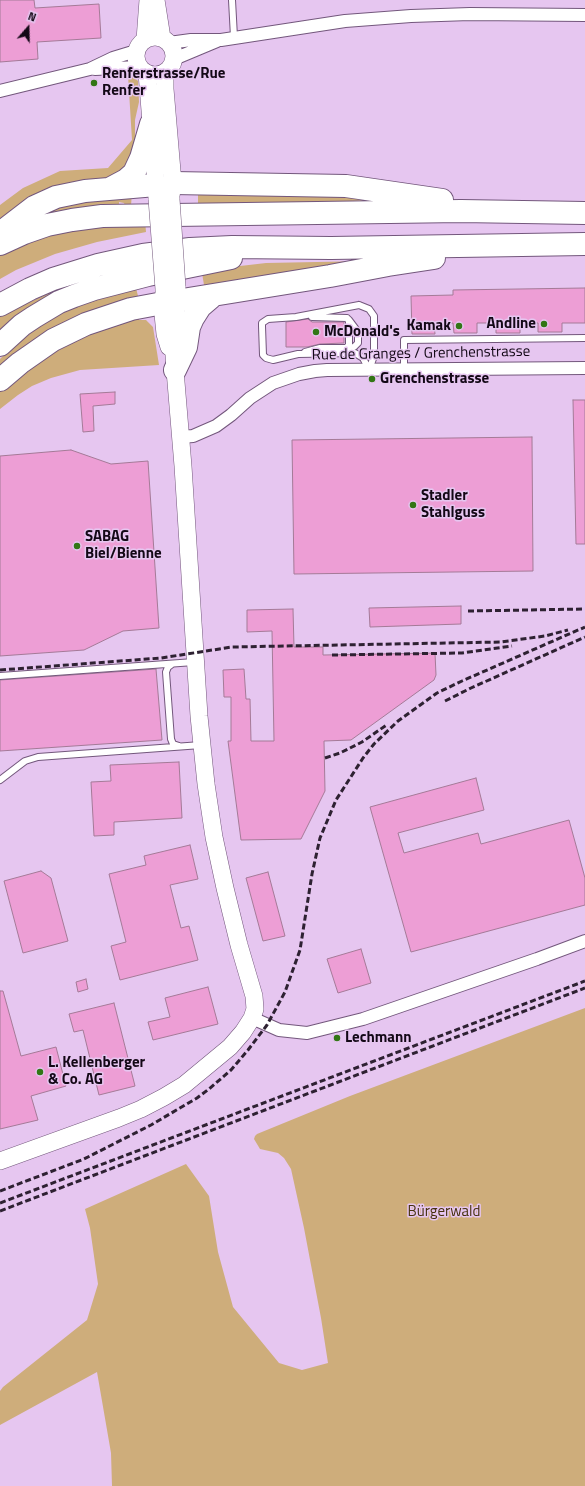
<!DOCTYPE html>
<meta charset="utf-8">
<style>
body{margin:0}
#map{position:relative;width:585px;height:1486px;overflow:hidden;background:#e6c6f0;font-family:"Titillium Web",sans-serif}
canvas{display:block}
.north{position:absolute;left:8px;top:8px;width:40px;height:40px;-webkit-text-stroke:3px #e6c6f0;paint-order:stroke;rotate:20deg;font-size:11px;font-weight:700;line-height:16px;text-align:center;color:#130816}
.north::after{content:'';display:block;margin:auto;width:14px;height:18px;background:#130816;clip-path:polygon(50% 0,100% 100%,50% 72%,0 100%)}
</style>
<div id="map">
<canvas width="585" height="1486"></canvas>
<div class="north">N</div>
</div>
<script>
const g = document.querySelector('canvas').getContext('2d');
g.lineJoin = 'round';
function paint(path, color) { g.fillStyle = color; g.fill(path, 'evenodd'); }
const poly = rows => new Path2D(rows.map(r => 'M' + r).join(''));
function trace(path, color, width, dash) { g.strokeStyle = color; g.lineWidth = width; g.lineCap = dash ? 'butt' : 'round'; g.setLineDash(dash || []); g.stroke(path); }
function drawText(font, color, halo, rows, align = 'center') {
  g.font = font + ' "Titillium Web",sans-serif'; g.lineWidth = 3; g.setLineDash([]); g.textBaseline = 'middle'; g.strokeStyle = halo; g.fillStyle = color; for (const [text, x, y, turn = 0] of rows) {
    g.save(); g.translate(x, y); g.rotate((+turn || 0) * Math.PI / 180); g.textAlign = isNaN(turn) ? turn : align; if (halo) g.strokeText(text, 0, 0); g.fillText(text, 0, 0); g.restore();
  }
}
const green = poly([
 [128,75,134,77,138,81,139,102,135,120,135,146,125,169,109,177,0,221,0,205,23,188,60,171,108,168,132,140],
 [198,190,272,191,389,200,198,205],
 [132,192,131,206,125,206,124,203,119,202,119,206,27,222,39,210],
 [145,220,146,232,97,242,55,254,16,270,0,279,0,250,31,235],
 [368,261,205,291,202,273,223,268,266,263],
 [122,269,0,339,0,317,8,312,63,287],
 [136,288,139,300,0,372,0,359,18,341,44,322,76,305],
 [139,316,139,320,146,320,153,327,159,365,80,370,51,378,32,386,18,395,0,409,0,391,16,376,67,342],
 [585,1008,585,1486,112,1486,111,1453,97,1372,0,1425,0,1391,3,1387,87,1320,98,1284,90,1228,85,1209,186,1164,209,1196,218,1252,233,1307,279,1363,302,1370,328,1363,321,1318,304,1228,291,1169,284,1158,278,1153,260,1149,254,1139,255,1136,257,1134,350,1096]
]);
const building = poly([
 [0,0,34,0,35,8,99,4,101,38,37,42,38,59,0,62,0,0],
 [585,288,585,323,562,323,562,332,538,332,538,323,520,323,520,333,496,333,496,323,477,323,477,333,454,333,453,323,434,324,435,334,412,334,411,296,453,295,453,290,585,288],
 [308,319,312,322,344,322,344,343,320,344,307,347,286,347,286,322,308,319],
 [115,392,115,404,93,406,94,431,83,432,80,394,115,392],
 [573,400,585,400,585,544,576,544,573,400],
 [532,437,533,571,294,574,292,440,532,437],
 [71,450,111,464,148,461,159,628,123,631,84,650,0,656,0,456,71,450],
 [461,606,461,624,370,627,369,608,461,606],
 [293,609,294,647,323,647,323,655,435,653,436,675,434,680,351,740,324,741,325,791,301,839,241,840,228,741,231,741,231,697,224,697,223,670,244,669,246,699,250,699,251,741,274,741,272,631,247,632,247,610,293,609],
 [156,669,162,740,0,751,0,680,156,669],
 [179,762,182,818,114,822,114,835,94,836,91,782,111,781,110,765,179,762],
 [476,778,484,810,398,833,404,853,478,833,481,844,569,820,585,878,585,905,411,952,370,807,476,778],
 [190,845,198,879,170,885,181,928,189,926,198,960,120,980,111,946,126,942,109,874,146,865,144,856,190,845],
 [41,871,51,878,68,941,23,953,4,881,41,871],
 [268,872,285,936,263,941,246,878,268,872],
 [361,949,371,983,338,993,327,959,361,949],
 [86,979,88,989,78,992,76,982,86,979],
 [208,987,218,1024,153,1040,148,1022,170,1017,165,998,208,987],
 [0,991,3,991,21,1056,56,1047,66,1086,31,1096,38,1120,0,1129,0,991],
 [114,1003,135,1086,99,1095,83,1030,74,1032,69,1014,114,1003]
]);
const service = poly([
 [232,0,234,37],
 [359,305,369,309,374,316,374,356,369,370,363,358,355,353,298,354,273,360,266,358,263,355,262,326,262,323,268,319,296,317,359,305],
 [346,348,354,347,358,343,358,332,349,320],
 [305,352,320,348,346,348,349,345,349,321,347,318,312,317],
 [404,369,404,340,585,338],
 [172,664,168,667,166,672,171,739,173,744,179,746],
 [0,676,194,662],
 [0,780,25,761,38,757,201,745]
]);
const minor = poly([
 [169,43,191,40,221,40,345,21,411,16,470,14,585,15],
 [174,59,217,41],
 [95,69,139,67],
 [0,91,90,69,113,58,136,51],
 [181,437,193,436,216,426,231,415,250,398,273,383,299,374,315,371,327,370,585,368],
 [252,1018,279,1030,307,1033,363,1019,537,959,585,941]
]);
const secondary = poly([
 [156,0,162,38],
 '136 56a19 19 0 1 1 38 0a19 19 0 1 1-38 0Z',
 [145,40,148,0],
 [165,72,165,89,173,183,171,196],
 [147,73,157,197],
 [164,292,163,314,165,334,169,347],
 [0,1161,119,1118,141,1109,164,1097,184,1085,230,1047,243,1032,252,1018,255,1009,254,996,239,945,225,888,214,837,206,784,199,716,183,466,175,370,174,354,177,290]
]);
const motorway = poly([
 [173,183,346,186,442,200],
 [111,188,126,180,134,173,141,158,151,124],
 [0,233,34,207,56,197,85,191,156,185],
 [0,244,24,233,47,225,72,220,102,216,461,211,585,213],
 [176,301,330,276,388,265,434,258],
 [0,305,30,289,53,279,98,265,143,255,190,249,232,247,331,248,585,244],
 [0,345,22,325,34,317,59,302,74,296,94,289,148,275,231,258],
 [175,370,186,347,189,327,193,318,200,307,214,295],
 [0,380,20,363,53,340,86,324,131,309,163,303]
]);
const rail = poly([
 [468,611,585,609],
 [332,655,462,653,512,646],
 [0,670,161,658,232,647,501,642,545,636,568,630],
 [445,701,471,688,585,637],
 [325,758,340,753,362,742,388,724],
 [0,1191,84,1159,151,1125,197,1098,209,1089,231,1070,248,1050,267,1025,285,992,300,950,312,874,320,838,336,800,363,758,374,744,398,721,437,693,462,681,585,627],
 [0,1203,585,981],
 [0,1211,585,988]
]);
const secondaryBridge = poly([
 [157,199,164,289],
 [171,199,177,287]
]);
const markers = [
 [94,83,4,"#327615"],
 [544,324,4,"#327615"],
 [459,326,4,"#327615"],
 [316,332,4,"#327615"],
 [372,379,4,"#327615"],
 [413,505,4,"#327615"],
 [77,546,4,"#327615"],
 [337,1038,4,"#327615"],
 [40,1072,4,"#327615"]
];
const poiNames = [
 ["Renferstrasse/Rue",102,74],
 ["Renfer",102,91],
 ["Andline",536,324,"right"],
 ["Kamak",451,326,"right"],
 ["McDonald's",324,332],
 ["Grenchenstrasse",380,379],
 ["Stadler",421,496],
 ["Stahlguss",421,513],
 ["SABAG",85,537],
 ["Biel/Bienne",85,554],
 ["Lechmann",345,1038],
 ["L. Kellenberger",48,1063],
 ["& Co. AG",48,1080]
];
const streetNames = [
 ["Rue de Granges / Grenchenstrasse",421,354,-1]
];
const parkNames = [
 ["Bürgerwald",444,1212]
];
paint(green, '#cead7b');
paint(building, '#ed9ed5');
trace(building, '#a47a97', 1);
trace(service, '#73577c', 8);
trace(minor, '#73577c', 14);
trace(secondary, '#73577c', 18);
trace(motorway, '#73577c', 24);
trace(service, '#fff', 6);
trace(minor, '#fff', 12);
trace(secondary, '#fff', 17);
trace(motorway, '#fff', 22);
trace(rail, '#2e2132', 3, [6, 3]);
trace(secondaryBridge, '#73577c', 18, []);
trace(secondaryBridge, '#fff', 17);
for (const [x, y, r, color] of markers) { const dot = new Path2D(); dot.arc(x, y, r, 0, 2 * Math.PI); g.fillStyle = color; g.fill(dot); trace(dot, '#e6c6f0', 1.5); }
drawText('bold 15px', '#130816', '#e6c6f0', poiNames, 'left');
drawText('15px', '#130816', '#e6c6f0', streetNames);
drawText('15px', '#46310d', '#e6c6f0', parkNames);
</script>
